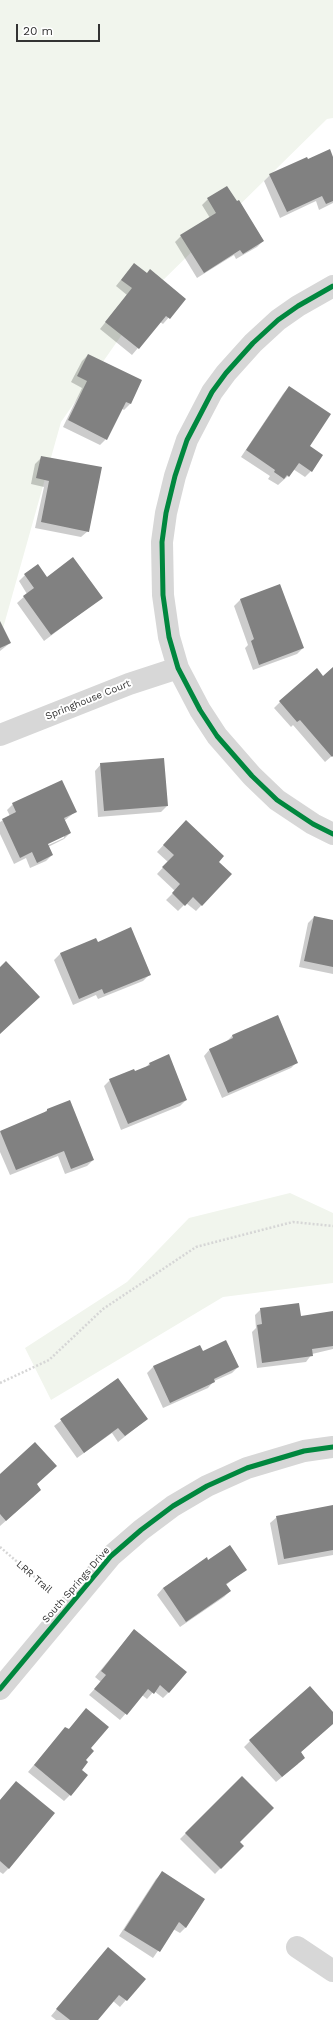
<!DOCTYPE html>
<style>
body{margin:0}
#map{position:relative;width:333px;height:2020px;overflow:hidden;background:#fff;font-family:"Work Sans",sans-serif}
canvas{display:block}
.scale{position:absolute;left:16px;top:24px;width:84px;height:18px;box-sizing:border-box;border:2px solid #333;border-top:0;padding-left:5px;font-size:12px;line-height:14px;white-space:nowrap;color:#333;-webkit-text-stroke:3px #fff;paint-order:stroke}
</style>
<div id="map">
<canvas width="333" height="2020"></canvas>
<div class="scale">20 m</div>
</div>
<script>
const g = document.querySelector('canvas').getContext('2d');
g.lineJoin = 'round';
function paint(path, color) { g.fillStyle = color; g.fill(path, 'evenodd'); }
const poly = rows => new Path2D(rows.map(r => 'M' + r).join(''));
function trace(path, color, width, dash) { g.strokeStyle = color; g.lineWidth = width; g.lineCap = dash ? 'butt' : 'round'; g.setLineDash(dash || []); g.stroke(path); }
function drawText(font, color, halo, rows, align = 'center') {
  g.font = font + ' "Work Sans",sans-serif'; g.lineWidth = 4; g.setLineDash([]); g.textBaseline = 'middle'; g.strokeStyle = halo; g.fillStyle = color; for (const [text, x, y, turn = 0] of rows) {
    g.save(); g.translate(x, y); g.rotate((+turn || 0) * Math.PI / 180); g.textAlign = isNaN(turn) ? turn : align; if (halo) g.strokeText(text, 0, 0); g.fillText(text, 0, 0); g.restore();
  }
}
const green = poly([
 [0,0,333,0,333,118,327,119,153,290,61,422,0,639],
 [290,1193,333,1213,333,1283,223,1297,51,1400,25,1348,127,1282,189,1218]
]);
const shadow = poly([
 [333,159,333,203,319,210,316,201,280,218,264,181,270,175,308,161],
 [227,188,263,241,257,247,236,259,234,255,197,278,175,242,181,236,210,218,202,205,208,199],
 [128,271,185,299,163,324,160,322,132,355,100,329,127,295,116,286],
 [88,355,141,381,130,404,124,410,121,408,106,439,100,445,63,427,82,388,71,382,82,361],
 [289,387,309,446,311,471,305,477,293,469,288,476,278,485,268,479,270,476,241,457,283,394],
 [41,458,100,468,88,531,81,537,35,528,44,487,31,484,35,464],
 [25,575,46,578,101,598,44,641,17,603,27,594,19,581],
 [280,585,303,648,297,654,253,670,245,648,248,645,234,606,240,600],
 [0,623,10,643,0,651],
 [333,669,333,755,325,762,293,725,291,727,274,708,280,702,323,677],
 [101,764,167,806,161,812,98,817,95,771],
 [13,804,75,812,64,821,70,833,64,839,48,847,52,855,46,861,30,868,26,858,14,864,0,834,0,822,10,816,7,810],
 [64,836,64,838,44,847,43,845],
 [186,821,218,862,231,874,196,911,186,903,178,911,166,900,175,891,157,874,168,862,157,852],
 [314,917,333,921,333,974,299,967,308,923],
 [97,943,149,975,143,981,98,999,96,995,73,1005,54,960,60,954],
 [232,1036,297,1062,291,1068,222,1098,204,1056,210,1049,226,1042],
 [168,1056,186,1100,180,1106,121,1130,104,1086,110,1080,144,1069,149,1064],
 [47,1110,93,1160,87,1166,65,1174,58,1156,10,1175,0,1152,0,1132,43,1114],
 [261,1309,300,1317,333,1312,333,1349,312,1354,306,1362,257,1368,252,1332,256,1328,255,1315],
 [200,1346,203,1352,238,1367,232,1373,214,1381,208,1388,163,1408,147,1373,153,1367],
 [117,1379,147,1419,118,1442,112,1433,77,1458,54,1426],
 [0,1475,36,1484,34,1496,0,1526],
 [333,1506,333,1555,278,1565,270,1523,277,1517],
 [208,1561,245,1570,226,1585,230,1591,224,1597,180,1627,157,1595,163,1588],
 [134,1630,169,1692,163,1698,154,1691,147,1699,142,1695,120,1720,89,1695,101,1682,95,1677],
 [86,1709,90,1749,70,1795,64,1801,28,1772,60,1734,68,1730],
 [333,1714,333,1723,300,1753,298,1764,276,1782,244,1747,250,1741],
 [242,1777,238,1842,242,1846,215,1874,180,1839],
 [16,1782,9,1868,3,1874,0,1872,0,1800],
 [162,1873,186,1927,180,1933,173,1929,153,1958,119,1936,156,1879],
 [102,1955,144,1979,120,2007,113,2001,97,2020,56,2020,51,2016]
]);
const building = poly([
 [330,149,333,157,333,201,326,204,322,196,287,212,269,174,307,157,308,159],
 [227,186,237,201,239,200,264,241,243,254,240,250,204,273,180,235,216,213,207,198],
 [134,263,147,273,150,269,186,299,170,319,166,316,139,349,105,322,132,288,121,280],
 [88,354,142,380,131,404,126,402,107,440,68,420,87,381,77,376],
 [289,386,331,414,310,446,323,455,312,472,299,463,289,477,287,475,284,479,274,472,275,470,246,450],
 [41,456,102,467,89,532,41,522,49,481,36,478],
 [73,557,103,598,51,635,23,596,34,588,24,574,38,564,47,577],
 [280,584,304,648,259,665,251,641,254,639,240,599],
 [0,621,11,643,0,648],
 [333,667,333,756,332,757,300,720,297,722,279,701,317,668,323,676],
 [164,758,168,806,104,811,100,763],
 [62,780,77,812,64,818,71,833,48,844,53,855,37,863,32,852,20,858,2,819,16,812,12,803],
 [186,820,224,856,219,862,232,874,202,906,193,897,185,906,172,893,180,884,162,867,174,855,163,845],
 [314,916,333,920,333,967,304,961],
 [131,927,151,975,104,994,102,989,79,999,60,953,96,938,98,942],
 [6,961,40,997,0,1034,0,967],
 [278,1015,298,1063,228,1093,209,1049,233,1038,232,1035],
 [169,1054,187,1100,128,1124,109,1079,134,1069,135,1071,150,1065,149,1063],
 [70,1100,94,1160,71,1169,64,1151,16,1170,0,1131,47,1111,47,1109],
 [299,1303,301,1316,333,1311,333,1346,312,1349,313,1356,262,1363,257,1325,262,1324,260,1308],
 [226,1340,239,1367,214,1379,215,1382,170,1403,153,1366,200,1345,203,1351],
 [118,1378,148,1419,125,1436,118,1428,84,1453,60,1419],
 [35,1442,57,1466,37,1484,41,1490,6,1521,0,1514,0,1474],
 [333,1505,333,1550,284,1559,276,1516],
 [230,1545,247,1570,226,1584,231,1591,186,1622,163,1588,207,1557,208,1560],
 [134,1629,187,1672,169,1693,160,1685,154,1694,148,1689,127,1715,94,1689,106,1675,101,1671],
 [310,1686,333,1712,333,1724,301,1752,305,1758,282,1777,249,1740],
 [86,1708,109,1727,91,1748,94,1751,86,1760,88,1762,82,1770,88,1775,71,1796,34,1765,65,1727,69,1729],
 [242,1776,274,1808,240,1842,244,1846,221,1869,185,1833],
 [16,1781,55,1813,9,1869,0,1861,0,1800],
 [162,1871,205,1899,186,1928,179,1922,160,1952,124,1930],
 [108,1947,146,1979,127,2001,119,1995,98,2020,70,2020,56,2009]
]);
const path = poly([
 [0,1383,49,1360,103,1309,196,1247,293,1222,333,1226],
 [0,1547,50,1590]
]);
const street = poly([
 [333,286,298,306,278,320,253,343,226,373,212,392,187,440,175,476,166,513,162,542,163,595,169,637,178,668,200,710,217,736,252,776,277,800,313,824,333,834],
 [0,735,129,684,178,668],
 [0,1689,111,1556,141,1530,173,1506,207,1486,247,1468,304,1451,333,1447],
 [297,1947,333,1971]
]);
const cycleway = poly([
 [333,286,298,306,278,320,253,343,226,373,212,392,187,440,175,476,166,513,162,542,163,595,169,637,178,668,200,710,217,736,252,776,277,800,313,824,333,834],
 [0,1689,111,1556,141,1530,173,1506,207,1486,247,1468,304,1451,333,1447]
]);
const streetNames = [
 ["Springhouse Court",88,700,-22],
 ["LRR Trail",34,1577,41],
 ["South Springs Drive",76,1585,-49]
];
paint(green, '#f1f5ed');
paint(shadow, '#0003');
paint(building, '#818181');
trace(path, '#d6d6d6', 2.5, [2, 2]);
trace(street, '#d7d7d7', 22);
trace(cycleway, '#00873e', 5);
drawText('10px', '#333', '#fff', streetNames);
</script>
